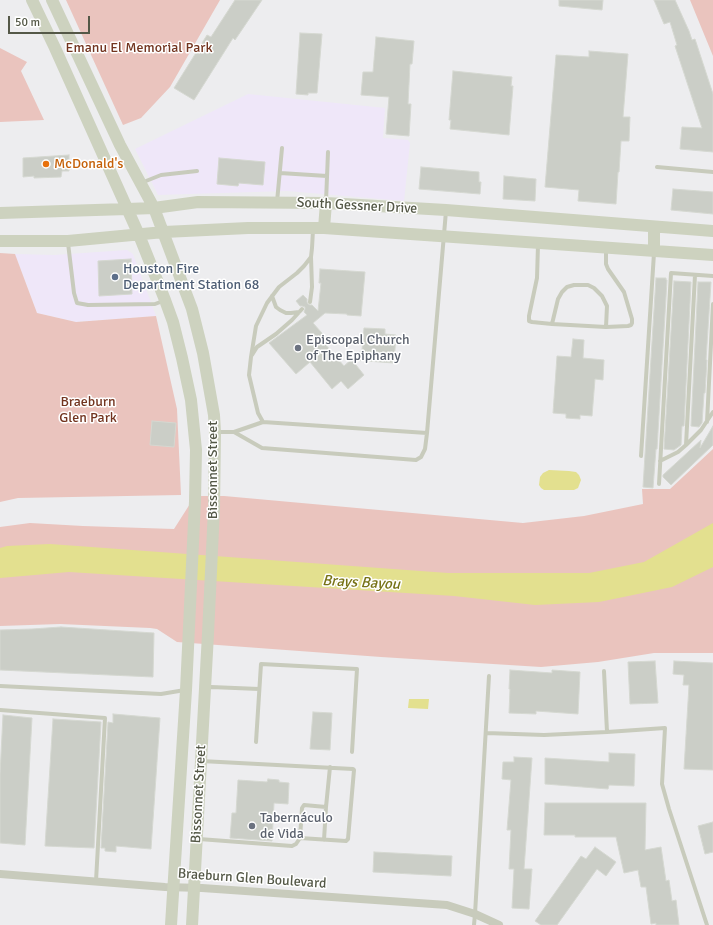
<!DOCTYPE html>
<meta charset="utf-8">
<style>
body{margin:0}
#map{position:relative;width:713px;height:925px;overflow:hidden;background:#ededef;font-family:Signika,sans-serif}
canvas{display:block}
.scale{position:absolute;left:8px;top:16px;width:82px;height:18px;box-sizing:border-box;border:2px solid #545847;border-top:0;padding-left:5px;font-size:12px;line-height:14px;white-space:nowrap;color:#545847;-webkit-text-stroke:3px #fff;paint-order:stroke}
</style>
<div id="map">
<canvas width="713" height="925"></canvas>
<div class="scale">50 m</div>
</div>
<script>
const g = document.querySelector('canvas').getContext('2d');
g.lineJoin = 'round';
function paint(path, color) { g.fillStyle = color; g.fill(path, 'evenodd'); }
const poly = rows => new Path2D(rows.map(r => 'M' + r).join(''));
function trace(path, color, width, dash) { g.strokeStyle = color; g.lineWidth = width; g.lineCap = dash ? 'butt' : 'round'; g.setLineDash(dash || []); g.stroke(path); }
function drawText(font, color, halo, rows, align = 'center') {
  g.font = font + ' Signika,sans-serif'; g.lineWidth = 3; g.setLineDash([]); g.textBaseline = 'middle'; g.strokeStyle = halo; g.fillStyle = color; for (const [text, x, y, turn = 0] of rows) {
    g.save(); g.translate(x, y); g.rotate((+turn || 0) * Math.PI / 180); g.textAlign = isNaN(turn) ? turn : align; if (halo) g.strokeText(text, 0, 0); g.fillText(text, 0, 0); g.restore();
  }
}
const commercial = poly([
 [248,94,385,108,383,138,408,140,410,143,404,201,287,191,158,195,135,149],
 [127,250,133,254,156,316,76,322,37,313,15,254,54,255]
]);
const green = poly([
 [66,0,220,0,170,87,141,118,123,125],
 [690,0,713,0,713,56],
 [0,48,27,62,21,71,44,120,0,122],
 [0,253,15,254,37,313,76,322,156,316,177,409,181,495,18,498,0,502],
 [713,449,713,653,654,653,598,662,541,667,381,657,177,642,157,629,150,628,60,624,0,626,0,527,30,523,83,526,174,529,195,496,224,496,523,523,584,516,643,504,642,489,670,489]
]);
const water = poly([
 [549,470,569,471,576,472,579,475,581,480,578,488,574,490,544,490,541,488,539,485,540,477,543,473],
 [713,523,713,567,672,587,599,602,535,605,454,596,69,572,0,578,0,548,7,546,50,544,448,573,589,573,644,562],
 [409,699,429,699,428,709,408,708]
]);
const building = poly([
 [235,0,262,0,235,40,233,38,194,100,174,88,207,35,211,37,235,0],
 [559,0,603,0,602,10,559,6,559,0],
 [654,0,675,0,689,31,692,40,695,39,713,94,713,152,680,149,682,127,702,128,675,46,677,45,670,22,664,24,654,0],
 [300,33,322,34,317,93,308,93,308,95,296,94,300,33],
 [376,37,414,41,412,64,410,64,408,104,411,104,409,136,386,134,389,97,361,95,363,72,373,72,376,37],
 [589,51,628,54,623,117,630,117,629,141,621,141,619,172,618,172,616,204,578,201,579,190,545,187,556,55,589,57,589,51],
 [453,71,512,77,511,86,513,86,509,135,450,129,451,120,449,120,453,71],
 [69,155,69,171,62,171,61,177,34,178,34,176,23,177,23,158,69,155],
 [219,158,265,162,263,185,239,183,238,186,217,184,219,158],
 [421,167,479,172,479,182,481,182,480,194,419,189,421,167],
 [504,176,536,179,535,201,503,199,504,176],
 [673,189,713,192,713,214,671,210,673,189],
 [131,259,132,294,99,296,98,261,131,259],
 [320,269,365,272,361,316,347,315,347,314,325,313,313,323,329,341,325,344,344,366,362,350,364,328,385,329,385,334,396,335,394,363,352,360,364,375,348,389,341,381,332,389,310,362,296,374,269,343,307,315,304,312,305,309,305,307,302,306,300,306,296,301,303,295,307,299,307,302,308,304,310,305,312,305,318,311,321,283,319,283,320,269],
 [656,278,666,278,666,280,667,280,657,449,656,449,653,488,643,487,656,278],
 [674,281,691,282,684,426,682,426,681,445,674,450,664,449,674,281],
 [698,282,711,282,706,360,707,360,705,393,704,393,702,423,699,427,691,426,698,282],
 [573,339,584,340,583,358,604,360,603,380,595,379,592,416,580,415,580,419,566,418,566,414,553,413,557,356,571,357,573,339],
 [152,421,176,423,174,447,150,445,152,421],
 [713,426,713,445,671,485,663,477,663,475,701,440,700,448,713,426],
 [61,627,154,633,153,677,0,670,0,630,32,629,61,627],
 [655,661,658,703,630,704,628,662,655,661],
 [674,661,713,663,713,770,684,769,689,685,683,685,684,675,673,674,674,661],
 [510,670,552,673,552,670,580,672,578,714,536,711,536,714,509,713,510,689,509,689,510,670],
 [313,712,332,713,330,750,310,749,313,712],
 [113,714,160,718,151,849,116,846,116,852,105,851,105,848,101,848,108,722,113,723,113,714],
 [3,715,32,718,25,845,0,843,0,774,3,715],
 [53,719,101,722,94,848,45,846,53,719],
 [609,753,635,754,634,786,609,785,608,789,545,784,545,758,609,762,609,753],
 [514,757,532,758,524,869,532,869,529,909,512,908,514,869,509,869,511,830,507,830,511,780,502,779,503,762,514,762,514,757],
 [268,779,279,780,279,782,289,783,288,804,274,803,272,841,230,838,232,813,236,813,238,780,267,782,268,779],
 [545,803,646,803,645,850,661,847,666,881,669,880,672,901,676,900,679,925,656,925,656,923,651,924,646,887,641,887,638,870,624,873,616,837,575,837,575,835,544,835,545,803],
 [713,822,713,852,705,854,698,826,713,822],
 [595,847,616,862,606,876,597,869,557,925,541,925,535,921,581,856,586,859,595,847],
 [374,852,452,856,451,876,373,872,374,852]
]);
const service = poly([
 [657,167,713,172],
 [280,173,327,176],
 [141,183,161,175,197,171],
 [277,202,282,148],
 [326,202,328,152],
 [68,243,74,293,77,303,88,305,155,304,163,301],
 [538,245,537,278,529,316,529,321,532,322,552,324,606,327,628,326,631,325,632,323,632,319,624,292,608,269,606,264,606,250],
 [272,296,276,307,280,310,286,313,291,313,299,312],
 [310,302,312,287,311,257],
 [552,324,558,299,562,292,567,287,574,285,588,285,594,288,602,296,607,306,606,327],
 [252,355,257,347,276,334,292,320,302,309],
 [263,422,258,413,249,375,251,357,256,326,267,303,279,287,297,273,304,266,311,257,312,248,313,230],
 [707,422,713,304],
 [216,432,234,432,263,422,427,433,446,211],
 [234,432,262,448,416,460,421,457,425,449,427,433],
 [686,445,695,275],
 [641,456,654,253],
 [660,461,678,452,686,445,701,430,713,412],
 [659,484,671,273,713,276],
 [604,671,607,732],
 [0,686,161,694,185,690],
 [206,689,211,687,259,689],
 [0,710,105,718,96,881],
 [486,733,544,735,607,732,665,728,662,784,669,809,707,925],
 [256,742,261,664,357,669,352,752],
 [201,761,353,769,354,770,348,839,346,841,300,838],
 [199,839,292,846,296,844,300,838,302,808,304,805,326,807,330,767],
 [324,840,326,807],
 [474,925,475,914,489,676]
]);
const minor = poly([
 [0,874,165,887,202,888,447,905,475,914,499,925]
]);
const secondary = poly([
 [32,0,55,48,139,235,165,300,173,322,182,358,191,400,196,450,195,501,186,690,171,925],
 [52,0,120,145,154,208,192,309,203,353,214,415,215,432,214,509,208,634,192,925],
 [0,213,127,209,154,208,198,202,326,203,446,210,713,231],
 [654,227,654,250],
 [324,228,326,203],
 [0,241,68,241,164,232,248,228,324,228,713,255]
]);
const markers = [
 [46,164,4,"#e8710a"],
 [115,277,4,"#5c6f8a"],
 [298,348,4,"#6b7280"],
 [252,826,4,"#6b7280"]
];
const parkNames = [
 ["Emanu El Memorial Park",139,48],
 ["Braeburn",88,402],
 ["Glen Park",88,418]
];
const foodNames = [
 ["McDonald's",54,164]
];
const streetNames = [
 ["South Gessner Drive",357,206,3],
 ["Bissonnet Street",213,470,-90],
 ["Bissonnet Street",199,794,-87],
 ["Braeburn Glen Boulevard",252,879,4]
];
const serviceNames = [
 ["Houston Fire",123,269],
 ["Department Station 68",123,285]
];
const worshipNames = [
 ["Episcopal Church",306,340],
 ["of The Epiphany",306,356],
 ["Tabernáculo",260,818],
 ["de Vida",260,834]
];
const waterNames = [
 ["Brays Bayou",361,583,3]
];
paint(commercial, '#efe7f9');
paint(green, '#eac4be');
paint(water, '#e3e08f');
paint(building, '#cbcec7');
trace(building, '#d5d8d1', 1);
trace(service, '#c8cbbc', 4);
trace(minor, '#c8cbbc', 8);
trace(secondary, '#cdd2bf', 12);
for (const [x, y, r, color] of markers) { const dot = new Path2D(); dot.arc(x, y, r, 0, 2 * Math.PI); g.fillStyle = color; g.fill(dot); trace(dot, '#fff', 1.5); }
drawText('14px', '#72341f', '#fff', parkNames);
drawText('14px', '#c56008', '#fff', foodNames, 'left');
drawText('14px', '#545847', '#fff', streetNames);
drawText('14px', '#4e5e75', '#fff', serviceNames, 'left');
drawText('14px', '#5b616d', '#fff', worshipNames, 'left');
drawText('italic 15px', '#777317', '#fff', waterNames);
</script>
